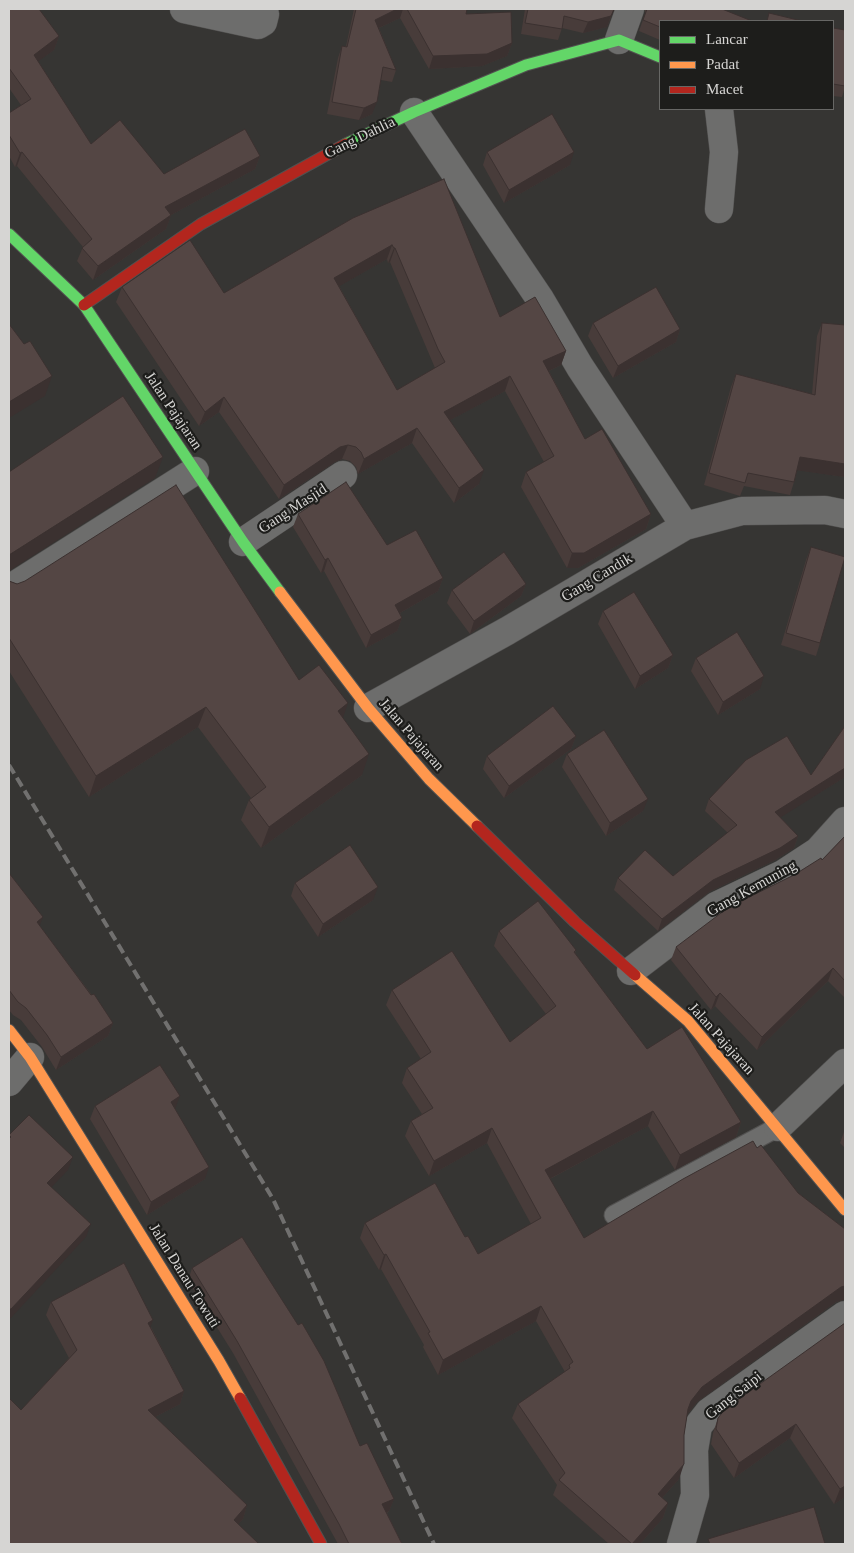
<!DOCTYPE html>
<style>
body{margin:0}
#map{position:relative;width:854px;height:1553px;overflow:hidden;background:#363533;font-family:Georgia,serif}
canvas{display:block}
.frame{position:absolute;inset:0;border:10px solid #d6d5d3;pointer-events:none}
.legend{position:absolute;left:659px;top:20px;width:175px;height:90px;box-sizing:border-box;background:#1d1d1b;border:1px solid #676765;margin:0;padding:6px 9px;list-style:none;font-size:15px;color:#d6d5d3}
.legend li{display:flex;align-items:center;gap:10px;height:25px}
.legend b{width:25px;border:1px solid #676765}
</style>
<div id="map">
<canvas width="854" height="1553"></canvas>
<div class="frame"></div>
<ul class="legend">
<li><b style="height:6px;background:#63d668"></b>Lancar</li>
<li><b style="height:6px;background:#ff974d"></b>Padat</li>
<li><b style="height:6px;background:#b3261e"></b>Macet</li>
</ul>
</div>
<script>
const g = document.querySelector('canvas').getContext('2d');
g.lineJoin = 'round';
const poly = rows => new Path2D(rows.map(r => 'M' + r).join(''));
function trace(path, color, width, dash) { g.strokeStyle = color; g.lineWidth = width; g.lineCap = dash ? 'butt' : 'round'; g.setLineDash(dash || []); g.stroke(path); }
function paint(path, color) { g.fillStyle = color; g.fill(path, 'evenodd'); }
function drawText(font, color, halo, rows, align = 'center') {
  g.font = font + ' Georgia,serif'; g.lineWidth = 4.5; g.setLineDash([]); g.textBaseline = 'middle'; g.strokeStyle = halo; g.fillStyle = color; for (const [text, x, y, turn = 0] of rows) {
    g.save(); g.translate(x, y); g.rotate((+turn || 0) * Math.PI / 180); g.textAlign = isNaN(turn) ? turn : align; if (halo) g.strokeText(text, 0, 0); g.fillText(text, 0, 0); g.restore();
  }
}
const lane = poly([
 [614,1215,778,1127]
]);
const street = poly([
 [184,9,258,25,263,22,265,14,261,9],
 [619,40,630,9],
 [719,109,724,152,719,209],
 [414,112,540,299,580,367,685,526],
 [243,542,343,475],
 [9,589,195,471],
 [368,708,507,631,685,526,742,511,825,510,845,514],
 [631,971,716,906,783,874,818,851,845,821],
 [9,1082,30,1057],
 [778,1127,845,1063],
 [681,1544,695,1495,694,1450,698,1426,709,1412,845,1315]
]);
const fast = poly([
 [346,144,414,112,526,65,619,40,660,57],
 [9,234,84,305,243,542,280,592]
]);
const slow = poly([
 [280,592,368,708,429,779,477,826],
 [635,975,688,1021,845,1210],
 [9,1030,30,1057,219,1361,240,1398]
]);
const jam = poly([
 [84,305,201,224,346,144],
 [477,826,575,922,635,975],
 [240,1398,321,1544]
]);
const rail = poly([
 [9,765,273,1199,434,1544]
]);
const wall = poly([
 [9,9,59,36,54,50,38,61,91,144,164,174,260,156,255,169,171,215,166,229,93,280,77,261,83,247,17,166,15,167,9,156,9,113,21,105,9,88],
 [354,9,467,9,466,14,512,43,507,56,482,66,429,69,400,18,379,28,396,70,392,82,381,80,372,114,359,120,327,114,338,58,342,46,346,46],
 [525,9,614,9,607,27,583,33,562,28,558,40,521,34],
 [645,9,722,9,660,21,660,40,639,31,645,14],
 [833,28,845,30,845,87,842,97,833,96],
 [487,152,570,165,504,203,483,165],
 [353,218,500,317,566,351,561,365,549,371,585,439,651,514,646,529,578,568,567,568,521,487,526,472,544,462,505,391,450,420,479,484,454,503,412,443,358,474,356,467,350,461,342,459,335,462,279,499,219,412,199,426,116,302,122,287,224,293],
 [387,259,388,263,390,262,435,368,397,390,339,286],
 [593,323,680,329,676,342,613,378,588,336],
 [822,323,845,325,845,477,797,470,794,482,790,495,744,486,740,496,704,485,731,387,736,374,812,394,817,336],
 [298,514,443,578,438,591,400,613,402,618,397,631,366,648,324,571,321,573,293,527],
 [811,547,820,643,816,656,781,645,806,560],
 [9,581,299,680,343,718,362,775,261,848,241,820,249,800,251,798,198,727,89,797,9,671],
 [526,584,521,596,470,634,447,603,452,590],
 [603,611,673,655,668,668,635,689,598,624],
 [696,658,760,689,718,715,691,671],
 [845,726,845,777,780,817,798,836,794,848,775,860,709,892,658,931,614,890,618,878,673,876,728,833,705,811,709,799,811,775],
 [576,736,571,749,504,798,483,769,487,756],
 [567,754,643,811,606,836,562,767],
 [845,836,845,998,828,981,757,1050,715,1006,711,1010,671,960,676,947,794,875,822,860],
 [9,873,39,925,113,1023,108,1036,56,1070,42,1047,21,1020,13,1015,9,1010],
 [295,883,373,900,318,937,291,896],
 [499,931,576,950,575,953,647,1049,741,1122,736,1137,675,1170,648,1126,550,1179,584,1238,757,1148,798,1193,845,1229,845,1300,843,1300,836,1302,697,1402,687,1415,684,1435,679,1479,662,1498,668,1503,663,1518,640,1544,609,1544,553,1495,557,1485,512,1418,518,1404,565,1372,536,1321,438,1375,423,1347,424,1345,381,1269,379,1270,360,1238,365,1223,465,1237,478,1254,531,1224,487,1143,429,1176,405,1136,411,1121,422,1114,402,1083,407,1068,421,1059,386,1005,392,990,510,1042,546,1014,494,946],
 [95,1106,175,1109,205,1179,147,1215,90,1119],
 [845,1129,845,1148,840,1143],
 [192,1268,360,1446,394,1499,389,1511,387,1513,402,1544,338,1544,233,1353,188,1281],
 [51,1302,151,1327,184,1391,180,1404,155,1417,247,1505,243,1519,238,1524,21,1410,69,1358,46,1315],
 [845,1323,845,1497,834,1504,790,1438,734,1478,711,1444,713,1433,718,1418]
]);
const shadedWall = poly([
 [397,9,403,9,400,18,370,32,375,20],
 [611,16,607,27,583,33,588,22],
 [59,36,54,50,29,68,34,55],
 [512,43,507,56,482,66,429,69,433,56],
 [377,102,372,114,359,120,364,108],
 [22,152,17,166,15,167,20,153],
 [574,152,570,165,504,203,509,190],
 [260,156,255,169,160,221,165,207],
 [171,215,166,229,93,280,98,266],
 [392,245,387,259,329,292,334,278],
 [394,248,395,248,390,262,388,263],
 [680,329,676,342,613,378,618,366],
 [566,351,561,365,538,376,543,361],
 [52,376,45,396,9,418,9,402],
 [510,376,505,391,439,426,444,412],
 [224,397,219,412,199,426,205,412],
 [417,428,412,443,358,474,364,459],
 [348,445,342,459,335,462,279,499,284,485,340,447],
 [163,457,155,478,9,571,9,555],
 [800,457,845,464,845,477,795,470],
 [484,470,479,484,454,503,459,488],
 [651,514,646,529,578,568,567,568,572,553],
 [328,558,324,571,321,573,325,560],
 [443,578,438,591,391,618,395,605],
 [526,584,521,596,470,634,474,621],
 [402,618,397,631,366,648,371,635],
 [673,655,668,668,635,689,640,676],
 [764,676,760,689,718,715,723,702],
 [348,703,341,724,338,711],
 [206,707,198,727,89,797,96,776],
 [576,736,571,749,504,798,509,786],
 [369,754,362,775,261,848,269,827],
 [845,768,845,777,770,824,775,812],
 [648,799,643,811,606,836,610,823],
 [798,836,794,848,775,860,709,892,658,931,662,919,713,880],
 [378,887,373,900,318,937,323,924],
 [43,917,38,930,37,922],
 [833,968,828,981,757,1050,762,1037],
 [720,993,715,1006,711,1010,716,997],
 [113,1023,108,1036,56,1070,61,1057],
 [180,1096,175,1109,171,1102],
 [653,1111,648,1126,540,1184,545,1170],
 [741,1122,736,1137,675,1170,680,1155],
 [492,1128,487,1143,429,1176,434,1161],
 [73,1157,68,1170,43,1196,47,1183],
 [209,1167,205,1179,147,1215,151,1202],
 [91,1224,86,1237,9,1320,9,1309],
 [386,1254,381,1269,379,1270,384,1255],
 [845,1286,845,1300,843,1300,836,1302,697,1402,686,1416,683,1423,691,1401,702,1387,841,1287],
 [541,1306,536,1321,438,1375,443,1360],
 [153,1320,148,1334,148,1323],
 [184,1391,180,1404,143,1423,148,1410],
 [796,1424,790,1438,734,1478,739,1463],
 [684,1464,679,1479,652,1509,658,1494],
 [845,1486,845,1497,834,1504,840,1489],
 [394,1499,389,1511,378,1517,382,1504],
 [668,1503,663,1518,640,1544,632,1544],
 [247,1505,243,1519,229,1534,234,1520]
]);
const building = poly([
 [9,9,39,9,59,36,34,55,91,144,120,120,164,174,245,129,260,156,165,207,171,215,98,266,82,248,92,239,22,152,20,153,9,135,9,113,31,99,9,68,9,9],
 [356,9,397,9,375,20,396,70,383,67,377,102,364,108,332,102,342,46,347,47,356,9],
 [407,9,467,9,466,14,511,12,512,43,487,54,433,56,407,9],
 [528,9,614,9,611,16,588,22,564,16,562,29,525,23,528,9],
 [647,9,722,9,752,21,660,21,660,27,643,20,647,9],
 [769,13,802,21,767,21,769,13],
 [833,28,845,30,845,86,833,84,833,28],
 [552,114,574,152,509,190,487,152,552,114],
 [444,179,500,317,535,297,566,351,543,361,585,439,602,429,651,514,584,553,572,553,526,472,554,456,510,376,444,412,484,470,459,488,417,428,364,459,361,452,356,447,348,445,340,447,284,485,224,397,205,412,122,287,190,240,224,293,353,218,444,179],
 [392,245,394,248,395,248,438,349,445,362,397,390,334,278,392,245],
 [656,287,680,329,618,366,593,323,656,287],
 [822,323,845,325,845,464,800,457,794,482,748,473,745,483,709,473,736,374,815,395,822,323],
 [9,324,24,344,30,341,52,376,9,402,9,324],
 [123,396,163,457,9,555,9,472,123,396],
 [346,482,387,545,416,530,443,578,395,605,402,618,371,635,328,558,325,560,298,514,346,482],
 [176,485,299,680,319,665,348,703,338,711,369,754,269,827,249,800,266,787,206,707,96,776,9,638,9,581,17,584,25,581,176,485],
 [811,547,845,557,820,643,786,633,811,547],
 [504,552,526,584,474,621,452,590,504,552],
 [634,592,673,655,640,676,603,611,634,592],
 [737,632,764,676,723,702,696,658,737,632],
 [553,706,576,736,509,786,487,756,553,706],
 [845,726,845,768,775,812,798,836,780,848,713,880,662,919,618,878,645,850,673,876,737,825,709,799,746,760,787,736,811,775,845,726],
 [604,730,648,799,610,823,567,754,604,730],
 [845,836,845,981,833,968,762,1037,720,993,716,997,676,947,729,907,794,875,821,858,822,860,845,836],
 [350,845,378,887,323,924,295,883,350,845],
 [9,873,43,917,37,922,91,995,94,994,113,1023,61,1057,47,1035,26,1008,18,1002,9,990,9,873],
 [538,901,576,950,574,952,647,1049,682,1027,741,1122,680,1155,653,1111,545,1170,584,1238,683,1179,753,1141,757,1148,761,1145,798,1193,845,1229,845,1286,841,1287,702,1387,691,1401,688,1409,684,1435,684,1464,658,1494,668,1503,632,1544,559,1480,565,1473,518,1404,570,1368,569,1365,573,1362,541,1306,443,1360,428,1333,430,1332,386,1254,384,1255,365,1223,435,1183,465,1237,468,1236,478,1254,541,1218,492,1128,434,1161,411,1121,433,1108,407,1068,431,1052,392,990,452,951,510,1042,556,1006,499,931,538,901],
 [160,1065,180,1096,171,1102,209,1167,151,1202,95,1106,160,1065],
 [29,1115,73,1157,47,1183,91,1224,11,1309,9,1309,9,1139,11,1137,9,1135,29,1115],
 [242,1237,298,1325,302,1323,324,1361,360,1446,367,1443,394,1499,382,1504,402,1544,349,1544,339,1524,237,1341,192,1268,242,1237],
 [124,1263,153,1320,148,1323,184,1391,148,1410,247,1505,234,1520,259,1544,9,1544,9,1398,21,1410,77,1350,51,1302,124,1263],
 [845,1323,845,1486,840,1489,796,1424,739,1463,716,1429,718,1418,725,1409,845,1323],
 [814,1507,825,1544,710,1544,708,1539,814,1507]
]);
const streetNames = [
 ["Gang Dahlia",360,138,-26],
 ["Jalan Pajajaran",173,411,56],
 ["Gang Masjid",293,509,-33],
 ["Gang Candik",597,578,-31],
 ["Jalan Pajajaran",411,735,49],
 ["Gang Kemuning",752,889,-29],
 ["Jalan Pajajaran",721,1039,48],
 ["Jalan Danau Towuti",184,1276,58],
 ["Gang Saipi",734,1396,-38]
];
trace(lane, '#525150', 21);
trace(street, '#525150', 29);
trace(fast, '#525150', 13);
trace(slow, '#525150', 13);
trace(jam, '#525150', 13);
trace(lane, '#6d6d6c', 19);
trace(street, '#6d6d6c', 28);
trace(fast, '#63d668', 11);
trace(slow, '#ff974d', 11);
trace(jam, '#b3261e', 11);
trace(rail, '#71706f', 4, [10, 5]);
paint(wall, '#483c3a');
paint(shadedWall, '#3b3130');
paint(building, '#544644');
trace(building, '#3b3130', 1);
drawText('15px', '#d6d5d3', '#1d1d1b', streetNames);
</script>
